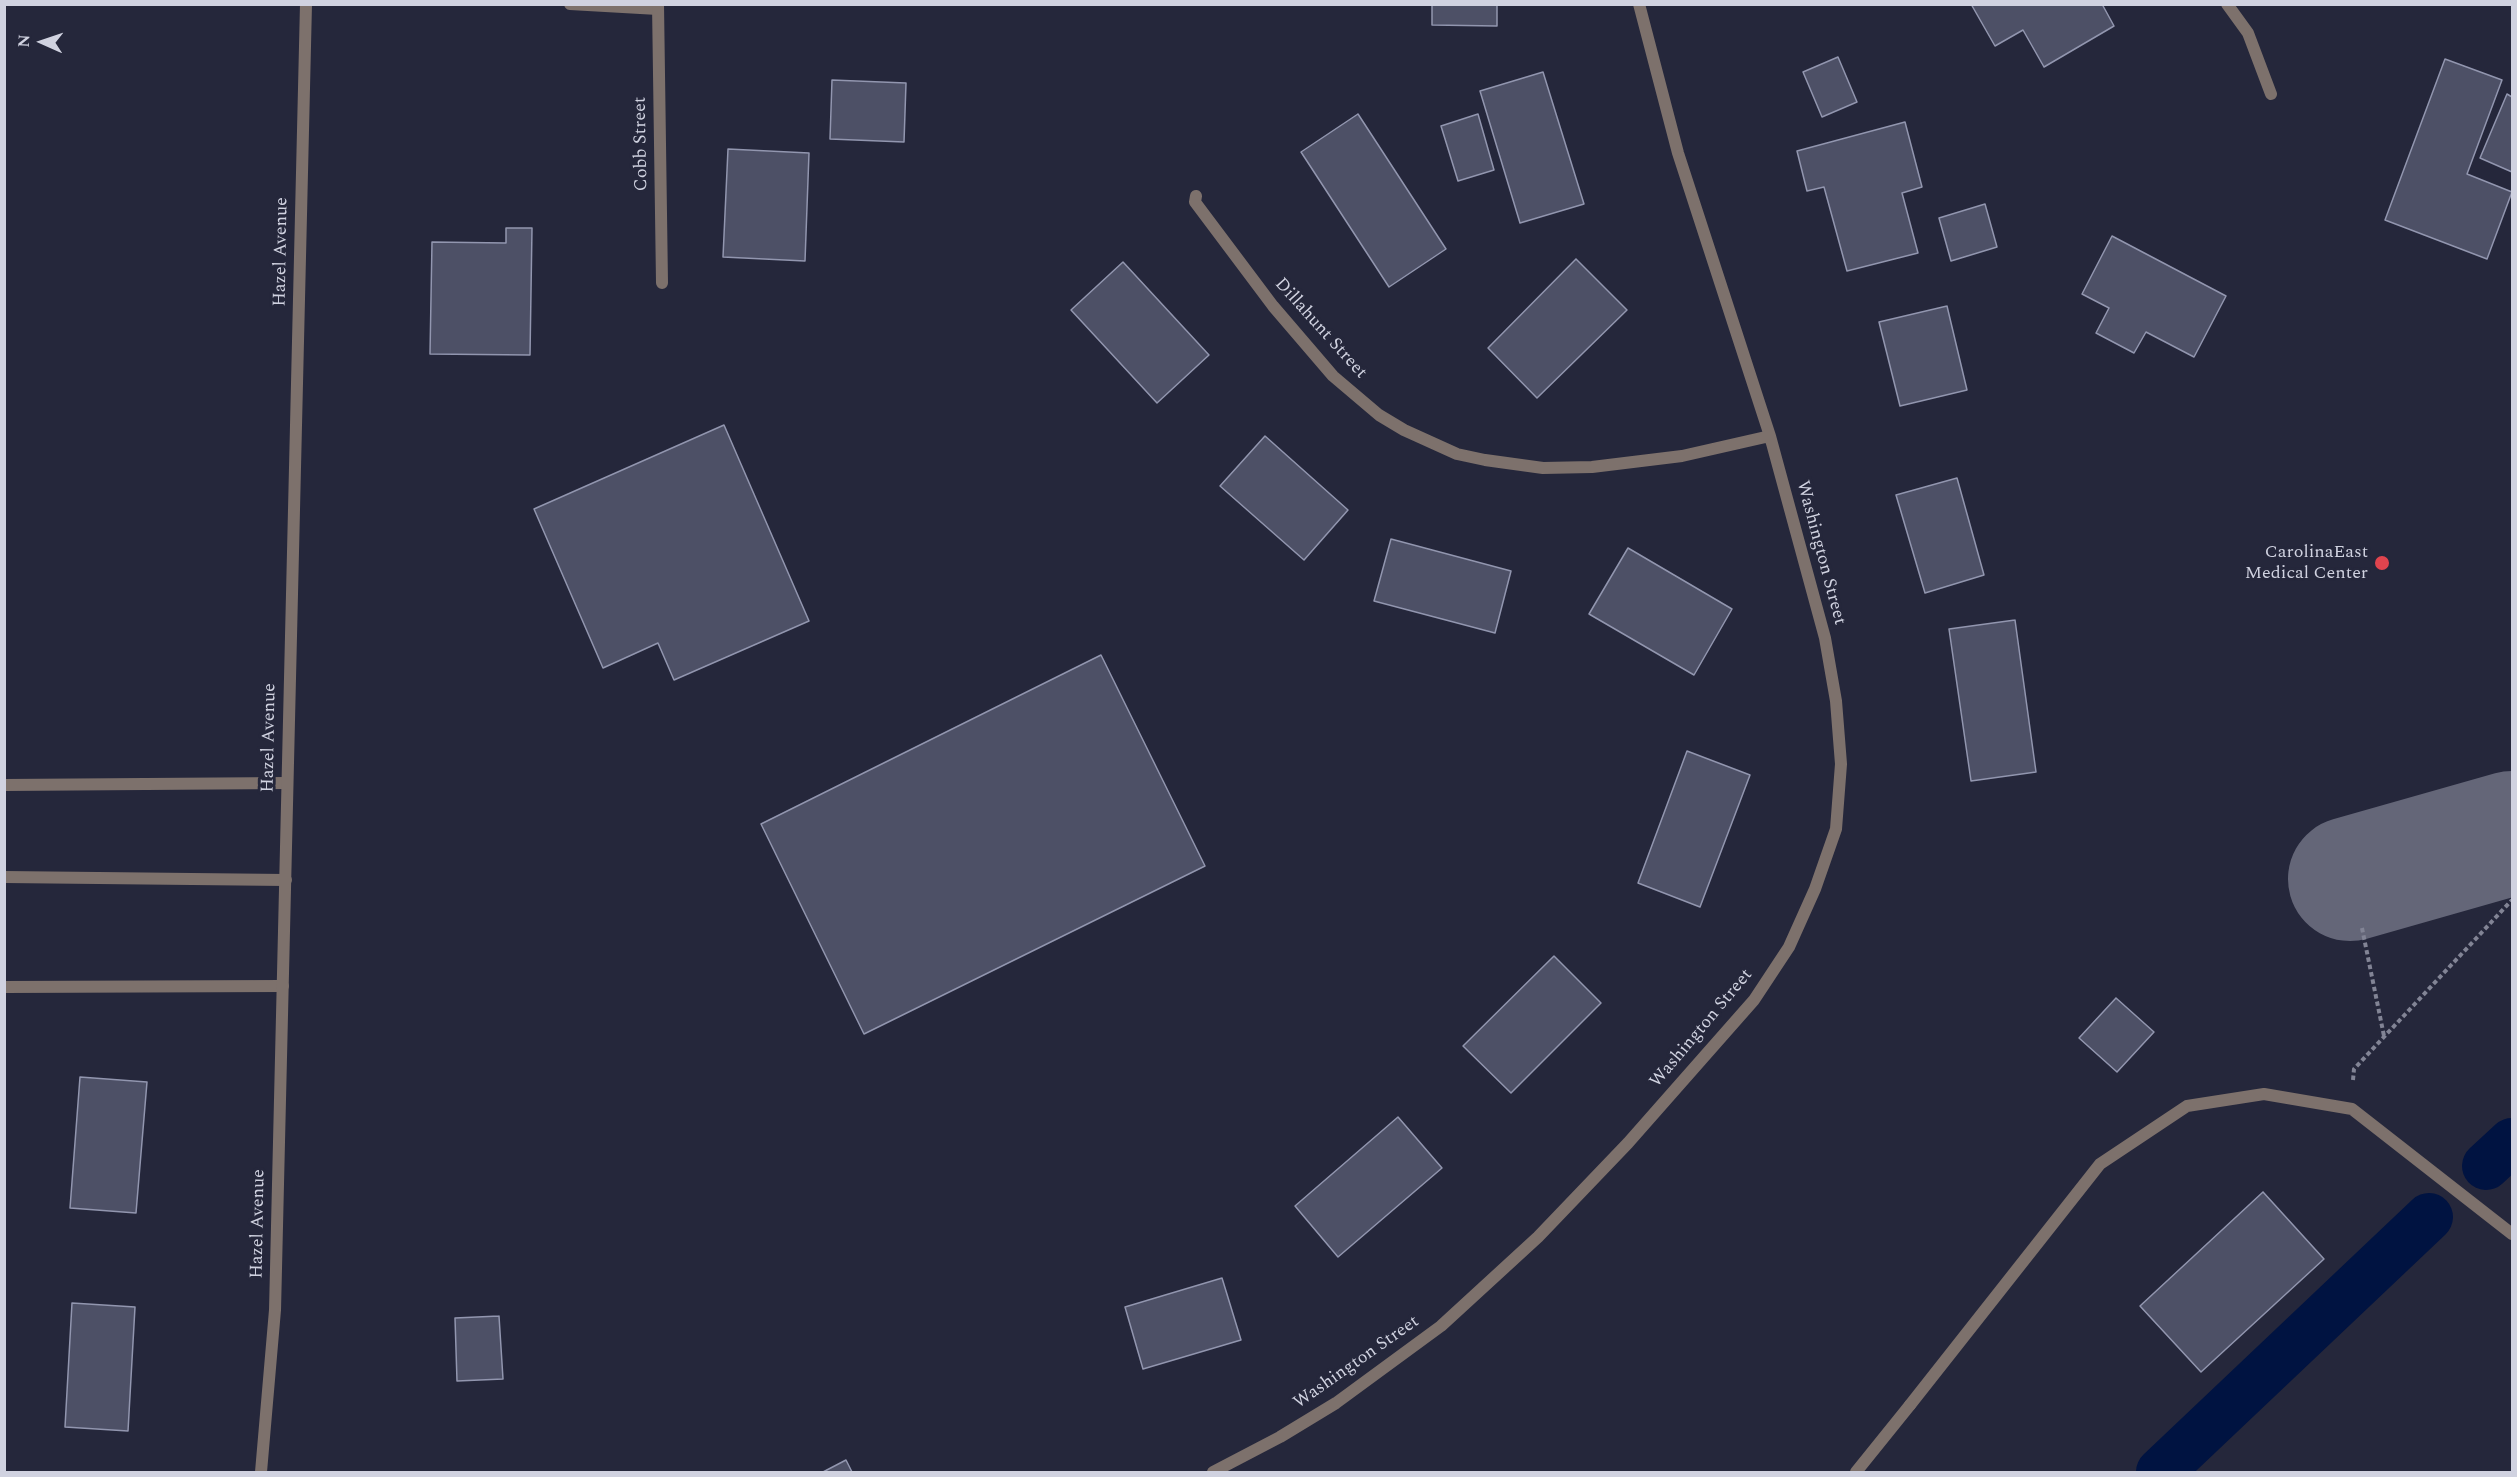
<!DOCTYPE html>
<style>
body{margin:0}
#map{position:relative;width:2517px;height:1477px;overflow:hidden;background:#25273b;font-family:Spectral,serif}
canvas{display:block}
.frame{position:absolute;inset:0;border:6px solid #d0d2e0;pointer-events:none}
.north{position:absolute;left:12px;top:12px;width:60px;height:60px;-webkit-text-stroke:4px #25273b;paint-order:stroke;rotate:273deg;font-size:16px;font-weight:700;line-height:24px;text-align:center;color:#d0d2e0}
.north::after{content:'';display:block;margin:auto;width:21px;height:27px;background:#d0d2e0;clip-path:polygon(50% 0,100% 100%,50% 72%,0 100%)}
</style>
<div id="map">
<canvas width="2517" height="1477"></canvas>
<div class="frame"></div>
<div class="north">N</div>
</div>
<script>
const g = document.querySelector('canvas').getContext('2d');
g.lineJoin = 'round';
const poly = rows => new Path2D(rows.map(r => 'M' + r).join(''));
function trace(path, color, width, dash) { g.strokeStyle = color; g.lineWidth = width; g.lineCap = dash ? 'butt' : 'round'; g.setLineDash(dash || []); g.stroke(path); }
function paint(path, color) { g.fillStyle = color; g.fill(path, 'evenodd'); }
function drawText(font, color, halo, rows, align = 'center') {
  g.font = font + ' Spectral,serif'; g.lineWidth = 6; g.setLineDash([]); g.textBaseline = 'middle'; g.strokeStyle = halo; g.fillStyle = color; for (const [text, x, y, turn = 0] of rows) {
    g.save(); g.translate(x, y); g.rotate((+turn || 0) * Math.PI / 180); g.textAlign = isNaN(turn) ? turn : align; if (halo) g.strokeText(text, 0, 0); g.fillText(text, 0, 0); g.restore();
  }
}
const canal = poly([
 [2486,1166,2512,1142],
 [2160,1472,2429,1217]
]);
const taxiway = poly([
 [2350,879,2512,833]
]);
const building = poly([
 [1432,4,1497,4,1497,26,1432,25,1432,4],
 [1971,4,2102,4,2114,26,2044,67,2023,30,1995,46,1971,4],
 [1838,57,1857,102,1822,117,1803,72,1838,57],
 [2445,59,2502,80,2467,174,2512,192,2487,259,2385,220,2445,59],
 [1543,72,1584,204,1520,223,1480,91,1543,72],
 [832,80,906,83,904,142,830,139,832,80],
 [2507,94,2512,97,2512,172,2480,158,2507,94],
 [1358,114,1446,249,1389,287,1301,152,1358,114],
 [1478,114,1494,170,1458,181,1441,126,1478,114],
 [1905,122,1922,187,1902,193,1918,253,1847,271,1824,187,1807,191,1797,151,1905,122],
 [728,149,809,153,805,261,723,257,728,149],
 [1985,204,1997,247,1951,261,1939,218,1985,204],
 [506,228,532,228,530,355,430,354,432,242,506,243,506,228],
 [2112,236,2226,296,2194,357,2146,332,2134,353,2096,333,2109,308,2082,294,2112,236],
 [1576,259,1627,310,1537,398,1488,348,1576,259],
 [1123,262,1209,355,1157,403,1071,310,1123,262],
 [1947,306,1967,390,1900,406,1879,322,1947,306],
 [724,425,809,621,674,680,658,643,603,668,534,509,724,425],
 [1265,436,1348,510,1304,560,1220,486,1265,436],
 [1957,478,1984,575,1925,593,1896,495,1957,478],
 [1391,539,1511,571,1495,633,1374,601,1391,539],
 [1628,548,1732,609,1694,675,1589,614,1628,548],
 [2015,620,2036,772,1971,781,1949,629,2015,620],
 [1101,655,1205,866,864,1034,761,824,1101,655],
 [1687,751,1750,775,1700,907,1638,883,1687,751],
 [1554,956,1601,1003,1511,1093,1463,1046,1554,956],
 [2116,998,2154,1032,2117,1072,2079,1038,2116,998],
 [80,1077,147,1082,136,1213,70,1208,80,1077],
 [1398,1117,1442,1168,1338,1257,1295,1206,1398,1117],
 [2263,1192,2324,1259,2201,1372,2140,1306,2263,1192],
 [1222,1278,1241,1340,1143,1369,1125,1307,1222,1278],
 [72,1303,135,1307,128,1431,65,1427,72,1303],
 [499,1316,503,1379,457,1381,455,1318,499,1316],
 [846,1460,852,1472,823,1472,846,1460]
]);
const path = poly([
 [2362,928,2384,1036],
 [2353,1080,2354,1069,2512,900]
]);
const service = poly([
 [570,4,658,9],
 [4,785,287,783],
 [4,877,286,880],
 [4,987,283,986],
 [1910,1405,2100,1164,2187,1106,2264,1094,2352,1109,2512,1234]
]);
const minor = poly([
 [658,4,662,283],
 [2227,4,2248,33,2271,94],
 [1196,196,1195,202,1273,306,1333,376,1379,415,1404,430,1457,454,1485,460,1543,468,1592,467,1682,456,1770,436],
 [261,1472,275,1310,306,4],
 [1213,1472,1280,1437,1336,1403,1441,1326,1538,1237,1628,1143,1754,1000,1789,947,1815,889,1836,829,1841,764,1836,701,1825,638,1770,436,1678,153,1639,4],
 [1856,1472,1910,1405]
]);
const markers = [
 [2382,563,8,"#e0444e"]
];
const streetNames = [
 ["Cobb Street",642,144,-91],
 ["Hazel Avenue",282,252,-89],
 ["Dillahunt Street",1320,329,48],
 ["Washington Street",1820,553,75],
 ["Hazel Avenue",270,738,-89],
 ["Washington Street",1702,1029,-50],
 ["Hazel Avenue",259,1224,-89],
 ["Washington Street",1357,1363,-35]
];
const poiNames = [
 ["CarolinaEast",2368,553],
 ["Medical Center",2368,574]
];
trace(canal, '#001341', 48);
trace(taxiway, '#646678', 124);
paint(building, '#4d5066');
trace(building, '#9296af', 1.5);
trace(path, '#828495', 4, [4.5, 3]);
trace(service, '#7d716c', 12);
trace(minor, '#7d716c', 12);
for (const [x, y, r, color] of markers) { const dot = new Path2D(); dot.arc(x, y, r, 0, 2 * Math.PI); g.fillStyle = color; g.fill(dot); trace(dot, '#25273b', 2); }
drawText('18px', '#d0d2e0', '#25273b', streetNames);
drawText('18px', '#d0d2e0', '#25273b', poiNames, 'right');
</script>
